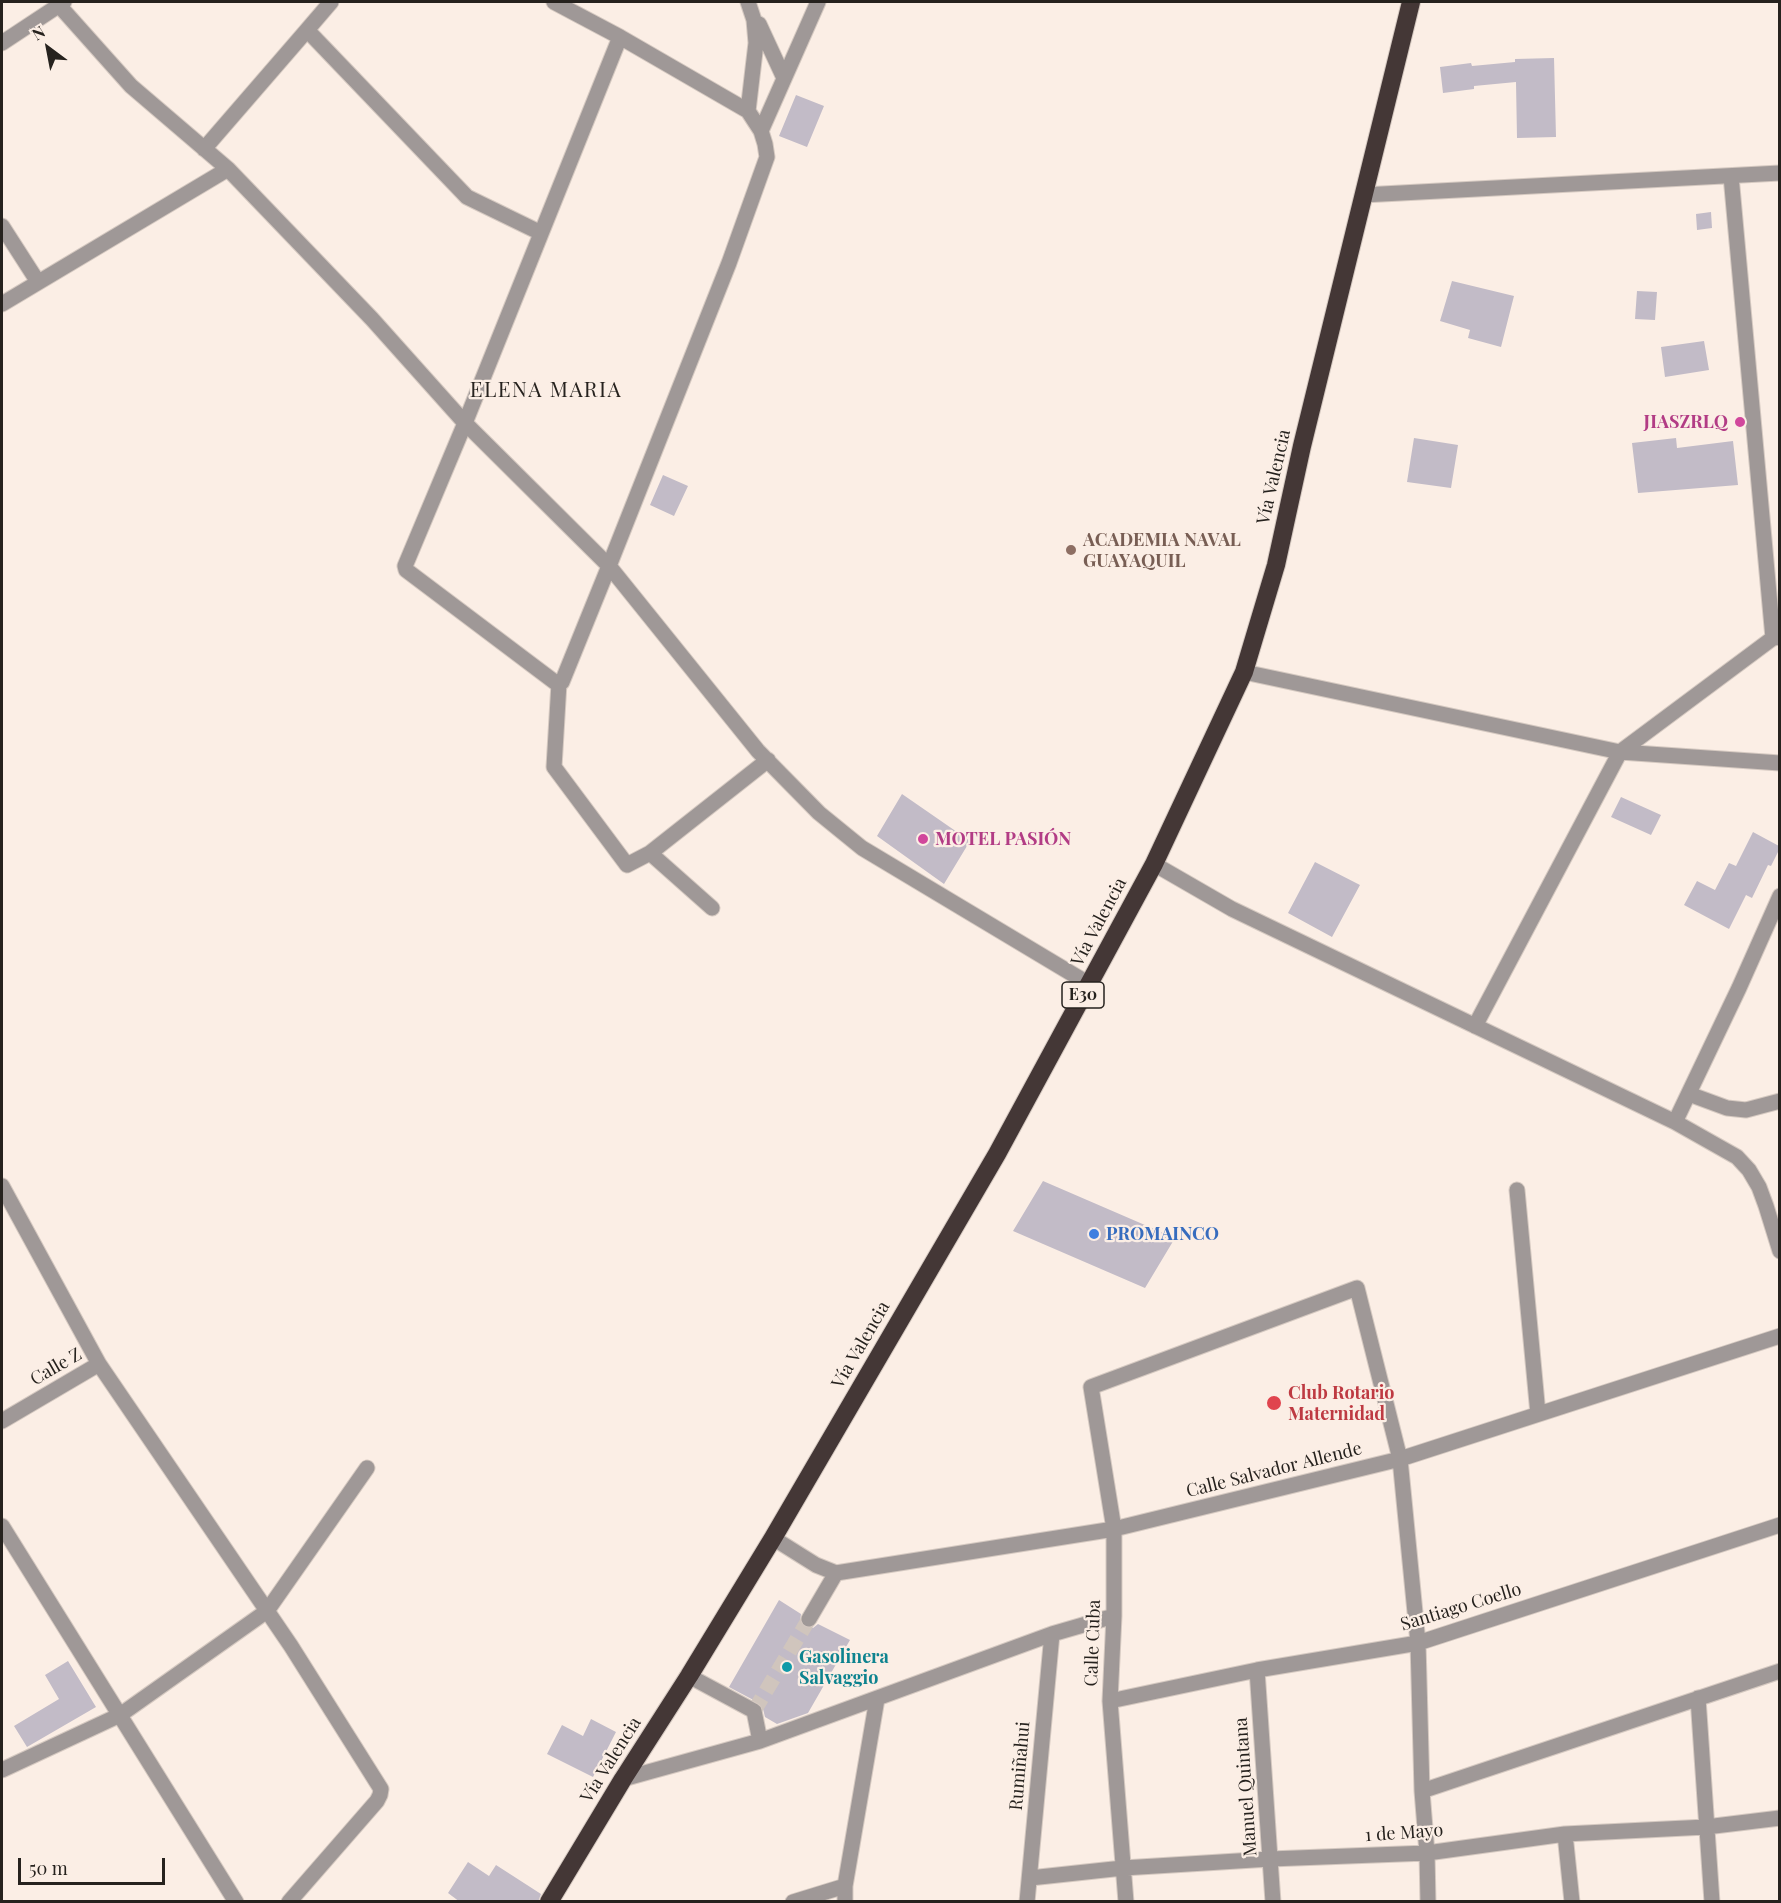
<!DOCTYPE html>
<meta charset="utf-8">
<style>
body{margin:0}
#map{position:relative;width:1781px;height:1903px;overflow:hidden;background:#fbeee5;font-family:"Playfair Display",serif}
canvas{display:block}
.frame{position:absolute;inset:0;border:3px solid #26221e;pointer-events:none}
.north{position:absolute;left:18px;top:18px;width:60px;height:60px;-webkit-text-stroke:4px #fbeee5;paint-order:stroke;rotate:328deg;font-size:16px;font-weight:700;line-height:24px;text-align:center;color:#26221e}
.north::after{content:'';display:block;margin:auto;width:21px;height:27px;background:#26221e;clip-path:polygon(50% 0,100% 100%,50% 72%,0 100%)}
.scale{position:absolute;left:18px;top:1858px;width:147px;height:27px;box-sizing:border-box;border:3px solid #26221e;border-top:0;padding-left:8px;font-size:18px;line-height:21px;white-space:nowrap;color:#26221e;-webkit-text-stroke:4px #fbeee5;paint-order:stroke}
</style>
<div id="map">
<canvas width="1781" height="1903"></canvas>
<div class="frame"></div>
<div class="north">N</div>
<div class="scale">50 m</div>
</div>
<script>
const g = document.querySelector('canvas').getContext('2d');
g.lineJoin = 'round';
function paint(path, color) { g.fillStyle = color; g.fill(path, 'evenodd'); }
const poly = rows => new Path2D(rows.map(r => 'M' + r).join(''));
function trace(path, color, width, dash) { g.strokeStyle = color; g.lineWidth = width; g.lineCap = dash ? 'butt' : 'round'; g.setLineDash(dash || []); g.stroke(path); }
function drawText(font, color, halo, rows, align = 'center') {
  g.font = font + ' "Playfair Display",serif'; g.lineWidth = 4.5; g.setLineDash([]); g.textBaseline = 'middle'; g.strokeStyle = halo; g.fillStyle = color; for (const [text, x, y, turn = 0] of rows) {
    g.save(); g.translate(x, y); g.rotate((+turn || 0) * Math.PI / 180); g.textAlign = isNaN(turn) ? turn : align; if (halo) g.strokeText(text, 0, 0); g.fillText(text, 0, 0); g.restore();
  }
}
const building = poly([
 [1554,58,1556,137,1517,138,1516,82,1474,86,1474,89,1443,93,1440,67,1471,63,1472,66,1515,62,1515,59],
 [796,95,824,106,807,147,779,136],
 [1711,212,1712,228,1697,230,1696,214],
 [1452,281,1514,296,1501,347,1468,338,1470,330,1440,321],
 [1637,291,1657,292,1655,320,1635,319],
 [1704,341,1709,370,1665,377,1661,347],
 [1414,438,1458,445,1451,488,1407,482],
 [1676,438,1677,448,1733,441,1738,485,1638,493,1632,443],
 [663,475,688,486,674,516,650,505],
 [902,794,970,841,944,884,877,836],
 [1621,797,1661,815,1651,835,1611,817],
 [1753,832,1779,846,1779,850,1771,866,1768,865,1752,898,1746,895,1729,929,1684,905,1697,881,1715,890,1729,863,1736,866],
 [1315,862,1360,885,1332,937,1288,913],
 [1043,1181,1175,1238,1145,1288,1013,1231],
 [779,1600,801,1614,800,1623,805,1628,813,1628,818,1624,850,1640,808,1713,777,1724,765,1717,763,1709,759,1703,729,1687],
 [68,1661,96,1707,27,1747,14,1726,59,1699,45,1675],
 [591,1719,616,1732,593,1777,547,1754,562,1725,583,1736],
 [468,1862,489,1876,496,1865,541,1894,538,1902,460,1902,448,1893]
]);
const minorTunnel = poly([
 [754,1711,809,1619]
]);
const minor = poly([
 [56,2,131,86,228,169,372,319,465,423,609,566,758,751,819,813,862,848,1089,984],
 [554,2,620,37,748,111,756,43,754,20,748,2],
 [759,24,784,78],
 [307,30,331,2],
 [620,37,465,423,405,566,406,570,556,683,562,682,609,566,729,263,767,157,765,144,761,131,748,111],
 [2,43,64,2],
 [761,131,818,2],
 [204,149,307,30,467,197,541,233],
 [1731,176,1773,638],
 [1363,195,1780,173],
 [2,226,38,282],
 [2,304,228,169],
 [1244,672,1620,752,1475,1026],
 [559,683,554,767,627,865,650,853,712,908],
 [1620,752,1773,638,1780,637],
 [1620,752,1780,763],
 [650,853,768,760],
 [1154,864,1232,909,1675,1122,1737,1157,1749,1170,1759,1187,1766,1206,1780,1251],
 [1689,1094,1727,1108,1746,1110,1780,1101],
 [1675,1122,1739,988,1780,896],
 [2,1186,99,1364,291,1646,381,1789,380,1795,377,1801,289,1902],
 [1517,1190,1538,1414],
 [2,1421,99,1364],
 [2,1526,236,1902],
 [773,1538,816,1565,836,1573,1114,1529,1400,1459,1780,1336],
 [809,1619,836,1573],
 [1257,1670,1273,1902],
 [689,1676,754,1711,760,1741],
 [1698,1698,1712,1902],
 [1110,1701,1257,1670,1418,1643,1780,1525],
 [2,1770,120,1715,267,1611,367,1468],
 [623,1779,760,1741,1052,1634,1114,1616],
 [1422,1791,1780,1671],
 [1565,1834,1572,1902],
 [1030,1878,1123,1868,1270,1859,1427,1853,1565,1834,1706,1827,1780,1818],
 [793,1902,845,1886],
 [845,1902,845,1886,877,1699],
 [1027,1902,1052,1634],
 [1126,1902,1110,1701,1114,1616,1114,1529,1091,1387,1357,1288,1400,1459,1418,1643,1422,1791,1427,1853,1428,1902]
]);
const highway = poly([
 [549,1902,623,1779,689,1676,773,1538,997,1154,1154,864,1244,672,1276,565,1302,446,1411,2]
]);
const markers = [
 [1740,422,6,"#d1479c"],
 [1071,550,6,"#8d6e63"],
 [923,839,6,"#d1479c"],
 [1094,1234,6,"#3f7fe0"],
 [1274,1403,8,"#e0444e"],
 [787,1667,6,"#0f9aa8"]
];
const shields = [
 [1083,995,42]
];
const shieldNames = [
 ["E30",1083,995]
];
const hotelNames = [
 ["JIASZRLQ",1728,422],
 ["MOTEL PASIÓN",935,839,"left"]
];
const streetNames = [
 ["Vía Valencia",1274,477,-77],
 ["Vía Valencia",1099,922,-62],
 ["Vía Valencia",861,1345,-60],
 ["Calle Z",56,1367,-30],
 ["Calle Salvador Allende",1274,1470,-14],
 ["Santiago Coello",1461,1607,-17],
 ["Calle Cuba",1093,1643,-88],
 ["Vía Valencia",611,1760,-58],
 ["Rumiñahui",1020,1766,-85],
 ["Manuel Quintana",1246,1787,-94],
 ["1 de Mayo",1404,1833,-4]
];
const educationNames = [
 ["ACADEMIA NAVAL",1083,540],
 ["GUAYAQUIL",1083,561]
];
const shopNames = [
 ["PROMAINCO",1106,1234]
];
const healthNames = [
 ["Club Rotario",1288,1393],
 ["Maternidad",1288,1414]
];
const cultureNames = [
 ["Gasolinera",799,1657],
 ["Salvaggio",799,1678]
];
const quarterNames = [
 ["ELENA MARIA",546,390]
];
paint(building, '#c2bbc7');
trace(minorTunnel, '#d0c5bd', 15, [15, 8]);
trace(minor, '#d5c9c1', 17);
trace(highway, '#d5c9c1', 20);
trace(minor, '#9f9897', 15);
trace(highway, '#443736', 18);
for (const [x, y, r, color] of markers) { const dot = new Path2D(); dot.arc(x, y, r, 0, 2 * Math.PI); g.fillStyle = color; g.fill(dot); trace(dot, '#fbeee5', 2); }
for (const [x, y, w] of shields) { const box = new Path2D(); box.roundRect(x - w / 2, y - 13, w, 26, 4.5); g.fillStyle = '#fbeee5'; g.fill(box); trace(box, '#26221e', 1.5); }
drawText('bold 16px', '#26221e', null, shieldNames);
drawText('bold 18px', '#b23c85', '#fbeee5', hotelNames, 'right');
drawText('18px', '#26221e', '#fbeee5', streetNames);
drawText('bold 18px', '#785e54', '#fbeee5', educationNames, 'left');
drawText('bold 18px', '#366cbe', '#fbeee5', shopNames, 'left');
drawText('bold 18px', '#be3a42', '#fbeee5', healthNames, 'left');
drawText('bold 18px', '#0d838f', '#fbeee5', cultureNames, 'left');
g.letterSpacing = '1.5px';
drawText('21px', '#26221e', '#fbeee5', quarterNames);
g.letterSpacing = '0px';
</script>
